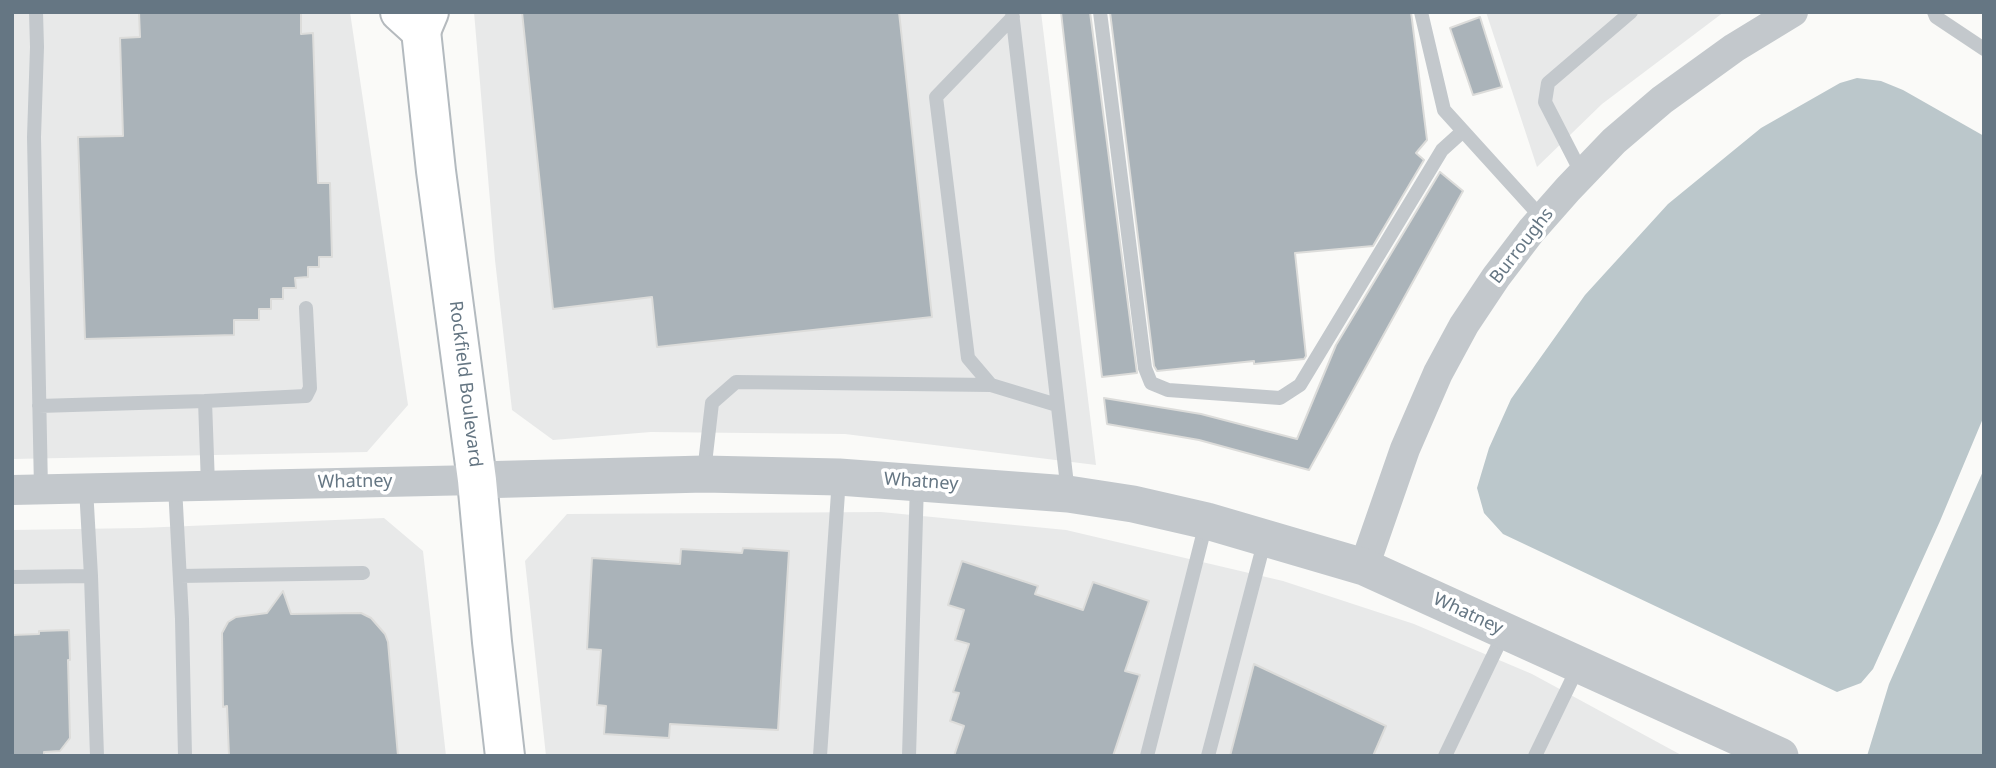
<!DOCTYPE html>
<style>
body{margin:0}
#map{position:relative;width:1996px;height:768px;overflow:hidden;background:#fafaf8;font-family:"Noto Sans",sans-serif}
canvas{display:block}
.frame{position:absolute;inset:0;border:14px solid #657683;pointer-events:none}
</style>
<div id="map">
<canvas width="1996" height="768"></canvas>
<div class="frame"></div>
</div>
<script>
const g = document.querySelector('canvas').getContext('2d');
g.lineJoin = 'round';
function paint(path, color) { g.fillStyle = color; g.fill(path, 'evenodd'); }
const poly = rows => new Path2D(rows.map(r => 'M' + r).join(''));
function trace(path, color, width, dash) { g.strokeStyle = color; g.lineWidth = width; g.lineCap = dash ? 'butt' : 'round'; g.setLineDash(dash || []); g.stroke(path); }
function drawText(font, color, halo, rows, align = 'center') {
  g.font = font + ' "Noto Sans",sans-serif'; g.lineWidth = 7; g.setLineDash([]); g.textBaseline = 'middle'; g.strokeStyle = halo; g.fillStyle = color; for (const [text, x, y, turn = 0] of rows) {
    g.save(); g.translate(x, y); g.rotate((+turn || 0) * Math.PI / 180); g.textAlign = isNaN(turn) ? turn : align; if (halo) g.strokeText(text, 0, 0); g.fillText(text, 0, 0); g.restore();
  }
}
const built = poly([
 [12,12,350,12,408,405,367,452,12,459],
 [474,12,1041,12,1096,465,845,434,651,432,553,440,512,410,495,260],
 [1486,12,1724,12,1602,104,1537,167],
 [881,512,1066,530,1283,581,1414,624,1532,674,1683,756,546,756,525,561,567,514],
 [384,518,423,551,446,756,12,756,12,530,140,528]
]);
const water = poly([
 [1857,78,1881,81,1903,90,1984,136,1984,416,1940,521,1873,669,1861,683,1837,692,1503,534,1484,513,1477,488,1489,448,1511,399,1585,295,1668,204,1761,128,1840,83],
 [1984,469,1984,756,1867,756,1889,684]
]);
const building = poly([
 [139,12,301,12,301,34,313,33,318,183,330,183,332,257,319,257,319,267,308,267,308,277,295,278,296,288,283,288,283,299,271,299,271,309,259,309,259,320,234,320,234,335,85,339,78,137,123,136,120,38,140,37,139,12],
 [522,12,899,12,932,317,657,347,652,297,553,309,522,12],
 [1061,12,1090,12,1137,373,1102,377,1061,12],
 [1110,12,1411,12,1427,140,1416,153,1424,160,1373,246,1295,253,1306,356,1304,359,1254,364,1254,361,1157,371,1154,366,1110,12],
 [1480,17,1502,87,1473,95,1450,28,1480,17],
 [1440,172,1463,191,1309,470,1199,440,1107,424,1104,398,1201,414,1297,439,1336,345,1440,172],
 [743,548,789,551,778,730,670,724,669,738,604,734,606,706,597,705,601,650,587,649,592,558,680,564,681,549,742,553,743,548],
 [962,561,1038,586,1035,594,1083,610,1093,582,1149,601,1125,671,1140,675,1113,756,954,756,964,726,950,721,959,693,953,692,969,644,955,640,964,610,948,605,962,561],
 [283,591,291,614,361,613,371,618,385,634,388,642,398,756,229,756,227,706,223,707,222,633,228,622,236,617,267,613,283,591],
 [69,630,70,660,68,660,70,738,60,751,44,752,44,756,12,756,12,635,39,634,39,631,69,630],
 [1254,664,1386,726,1373,756,1230,756,1254,664]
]);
const service = poly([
 [36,12,37,47,34,137,41,489],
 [1012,12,1068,493],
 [1100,12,1145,368,1151,383,1168,390,1280,398,1300,385,1442,150,1463,131],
 [1421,12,1444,110,1542,218],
 [1934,12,1936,17,1984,49],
 [1582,174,1545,102,1548,83,1631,12],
 [991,385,968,358,936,97,1013,17],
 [205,401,306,396,310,388,306,308],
 [39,406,205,401,208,485],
 [704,472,712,403,736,382,991,385,1057,405],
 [175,486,182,619,185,756],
 [91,576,97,756],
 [180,576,363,573],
 [12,577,91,576,86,488],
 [820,756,839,478],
 [909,756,917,483],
 [1147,756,1206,523],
 [1208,756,1265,539],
 [1445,756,1505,631],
 [1535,756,1578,667]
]);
const minor = poly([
 [12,490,477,480],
 [1364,567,1405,449,1438,373,1464,325,1496,277,1531,231,1568,189,1614,141,1662,100,1734,48,1793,12]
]);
const tertiary = poly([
 [477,480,704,474,839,477,1068,494,1133,504,1207,521,1364,567,1780,756]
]);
const secondary = poly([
 [419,12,436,171,477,480,492,642,505,756]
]);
const primary = poly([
 [400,12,421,31,429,12]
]);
const streetNames = [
 ["Burroughs",1522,246,-52],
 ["Rockfield Boulevard",465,384,83],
 ["Whatney",355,482,-1],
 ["Whatney",921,482,4],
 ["Whatney",1468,614,25]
];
paint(built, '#e8e9e9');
paint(water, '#bbc7cb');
paint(building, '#aab3b9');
trace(building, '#dcdcda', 2);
trace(secondary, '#b3babf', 42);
trace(primary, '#b5babe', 42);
trace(service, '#c3c8cc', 14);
trace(minor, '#c3c8cc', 30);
trace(tertiary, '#c3c8cc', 37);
trace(secondary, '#fff', 38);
trace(primary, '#fff', 38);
drawText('18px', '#657683', '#fff', streetNames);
</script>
